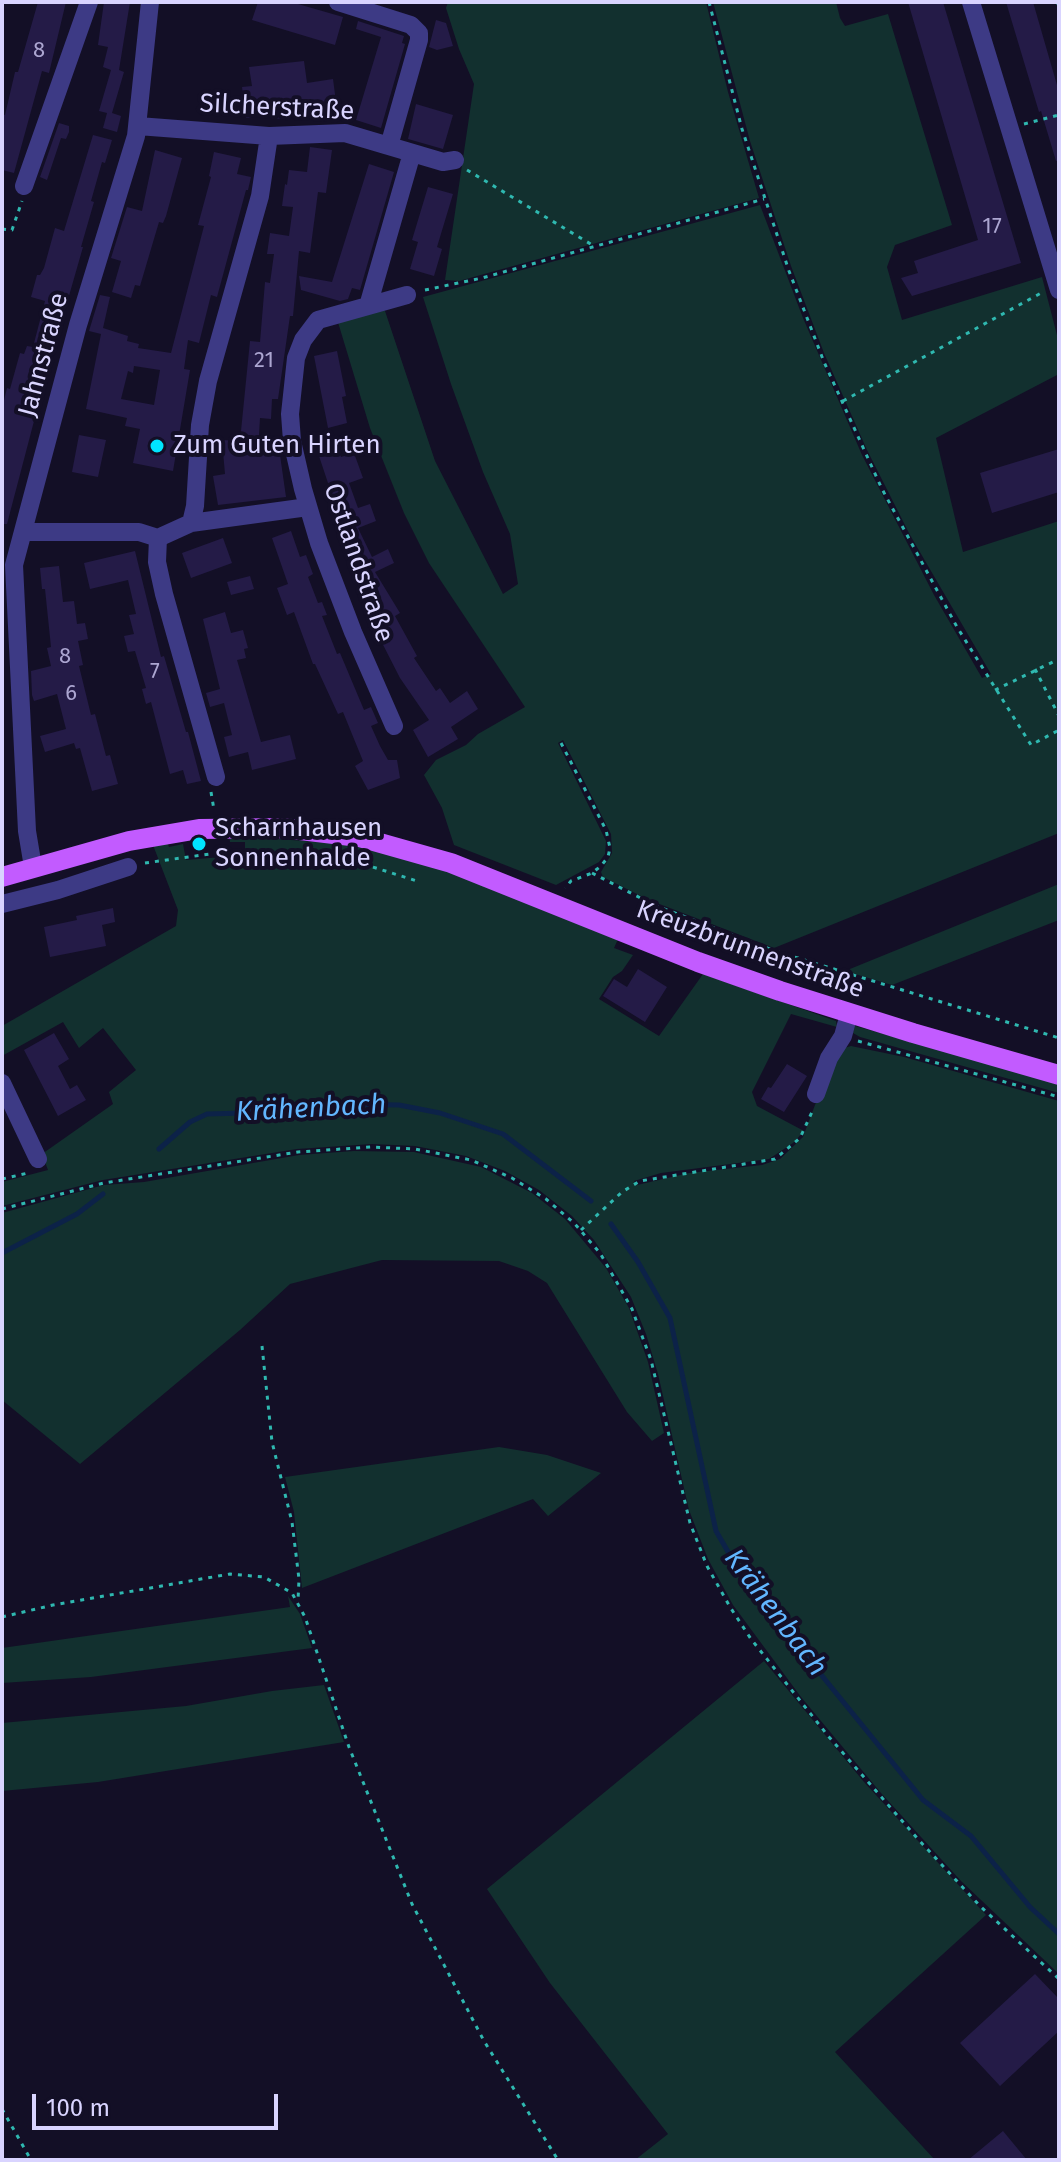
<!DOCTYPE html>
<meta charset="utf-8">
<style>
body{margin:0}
#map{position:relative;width:1061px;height:2162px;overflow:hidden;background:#130f26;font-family:"Fira Sans",sans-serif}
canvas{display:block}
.frame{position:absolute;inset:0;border:4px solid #d9d4ff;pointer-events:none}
.scale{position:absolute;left:32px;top:2094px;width:246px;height:36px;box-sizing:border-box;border:4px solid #d9d4ff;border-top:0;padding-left:10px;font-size:24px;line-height:28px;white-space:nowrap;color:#d9d4ff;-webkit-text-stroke:6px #130f26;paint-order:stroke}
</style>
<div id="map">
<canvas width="1061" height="2162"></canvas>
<div class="frame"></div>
<div class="scale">100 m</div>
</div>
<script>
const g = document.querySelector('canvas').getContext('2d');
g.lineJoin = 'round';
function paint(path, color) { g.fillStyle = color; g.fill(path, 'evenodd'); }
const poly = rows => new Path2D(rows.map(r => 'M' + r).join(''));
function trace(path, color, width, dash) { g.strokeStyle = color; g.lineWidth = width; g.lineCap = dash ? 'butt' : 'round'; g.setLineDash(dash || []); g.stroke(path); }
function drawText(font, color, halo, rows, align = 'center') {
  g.font = font + ' "Fira Sans",sans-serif'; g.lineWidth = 8; g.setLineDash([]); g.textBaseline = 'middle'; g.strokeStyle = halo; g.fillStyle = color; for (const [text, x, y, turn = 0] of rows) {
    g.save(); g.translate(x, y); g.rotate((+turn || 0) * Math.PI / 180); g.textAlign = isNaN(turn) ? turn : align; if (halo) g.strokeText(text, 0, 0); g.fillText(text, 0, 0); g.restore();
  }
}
const green = poly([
 [448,2,706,2,728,92,759,198,459,281,445,280,474,84,459,49,446,8],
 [713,2,836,2,840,18,845,26,888,14,952,225,895,245,887,267,902,320,1042,277,1059,343,1059,374,936,438,963,552,1059,521,1059,833,774,948,649,900,603,877,601,872,612,853,611,834,563,740,558,743,606,841,605,854,599,862,556,885,454,845,442,808,424,775,436,760,466,745,478,734,525,707,429,563,404,513,370,428,337,319,384,308,435,461,503,594,518,584,510,534,483,472,451,384,423,297,760,205,803,318,862,455,934,595,982,678,991,674,910,535,867,450,824,353,791,266,750,141],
 [229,835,354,845,436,867,618,939,614,948,633,955,622,971,613,977,599,999,659,1036,703,974,836,1021,837,1027,791,1014,752,1092,757,1106,804,1131,793,1143,769,1159,661,1173,634,1181,637,1185,689,1173,762,1165,780,1159,803,1137,824,1081,844,1048,851,1046,904,1057,1059,1101,1059,1974,961,1881,881,1793,801,1697,733,1605,708,1559,689,1510,658,1374,646,1334,631,1297,594,1240,572,1216,539,1190,505,1171,466,1156,415,1146,372,1144,297,1149,103,1180,2,1206,2,1182,48,1170,42,1154,113,1104,109,1092,136,1070,103,1028,79,1048,63,1022,2,1056,2,1026,176,926,178,910,153,845,167,842,169,847,183,844,186,860,245,855,245,842,230,842],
 [1059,884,1059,920,892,985,845,971],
 [855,1026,1059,1083,1059,1093,860,1037,853,1033],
 [354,1151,414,1152,481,1167,532,1193,565,1219,606,1268,629,1308,648,1362,664,1433,652,1441,627,1412,547,1283,528,1271,499,1261,382,1260,290,1284,240,1330,80,1464,2,1400,2,1213,104,1185,144,1182,299,1155],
 [499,1447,547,1455,601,1473,548,1516,533,1499,302,1588,294,1512,285,1477],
 [288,1596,300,1614,312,1648,91,1677,2,1683,2,1648,290,1607],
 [764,1661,864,1782,986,1915,835,2052,935,2160,635,2160,668,2134,550,1983,487,1889],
 [324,1685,344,1742,98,1782,2,1791,2,1723,186,1706,272,1691]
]);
const stream = poly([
 [159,1149,190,1122,207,1114,246,1113,342,1104,399,1105,440,1113,503,1134,591,1201],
 [611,1224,638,1262,670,1318,716,1531,745,1581,923,1800,971,1836,1030,1907,1059,1934],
 [2,1253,77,1214,103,1194]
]);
const building = poly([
 [38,2,66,2,49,73,42,71,14,173,2,170,2,114,5,115,15,72,18,72],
 [104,2,130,2,119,70,124,72,112,113,121,116,117,132,103,128,107,113,99,111,111,70,103,67,108,47,98,45],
 [258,2,291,2,343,17,335,45,252,20],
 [908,2,943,2,1021,263,912,296,901,278,918,273,914,261,978,240],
 [1006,2,1033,2,1059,92,1059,160,1056,161,1041,111,1039,112],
 [436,20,446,23,453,46,437,50,429,47],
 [358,21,404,36,402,43,405,44,381,128,356,120,381,37,356,29],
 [304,61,307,83,333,79,338,117,318,120,317,114,275,119,275,114,246,118,242,87,252,86,249,67],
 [416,104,453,115,443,149,408,139],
 [59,123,69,126,69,132,66,139,61,138,47,180,40,177],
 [93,135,112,140,105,163,102,162,91,201,94,202,81,247,83,247,44,383,7,524,2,524,2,408,7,388,10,389,20,353,24,354,27,346,33,347,45,301,31,297,37,275,40,275,44,268,55,228,64,231],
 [310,147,332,150,326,193,318,192,310,253,299,251,293,316,290,316,278,399,272,399,271,419,260,418,258,451,279,448,286,497,218,505,213,476,225,474,222,440,240,441,250,341,260,342,265,282,270,283,274,254,267,254,270,233,289,236,293,207,282,206,285,184,287,185,289,170,307,172],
 [155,150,182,158,166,216,163,223,159,222,140,286,135,285,131,298,112,292,121,261,111,258,127,207,142,211],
 [214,152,241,158,237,174,251,177,248,190,246,190,217,297,211,295,199,343,188,340,184,369,190,370,173,471,133,463,140,429,125,426,127,418,86,409,101,334,89,331,100,295,110,297,103,328,128,336,127,341,139,344,138,348,171,353,204,226,198,225,211,177,209,176],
 [134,366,160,370,154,405,121,399,128,371,133,373],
 [369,164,394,172,360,290,352,288,348,299,340,301,301,290,299,276,332,282],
 [428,187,453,194,437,247,442,249,434,276,410,269,418,242,412,240],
 [337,351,346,396,342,397,347,423,328,428,314,356],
 [79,435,106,440,98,477,72,472],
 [335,441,341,457,354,453,363,478,349,483,358,508,370,504,376,521,358,528,372,557,388,549,394,563,375,572,400,613,395,616,417,656,414,658,436,691,440,688,450,703,467,691,478,709,451,727,458,739,428,757,413,730,429,720,400,678,377,633,382,630,358,589,362,587,343,547,326,497,332,495,316,447],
 [1059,449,1059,492,992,513,980,473],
 [291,531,300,557,306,555,313,574,308,577,318,603,322,602,327,615,322,616,337,654,340,653,364,710,371,707,378,723,371,726,380,746,388,760,397,760,400,778,368,790,355,766,363,761,343,712,338,714,315,664,313,664,294,612,287,615,277,588,288,584,272,538],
 [223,538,232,563,191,578,182,553],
 [135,551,161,657,164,656,186,732,188,732,201,781,187,784,183,770,170,774,151,702,146,704,142,689,146,688,135,651,128,652,124,636,134,634,129,615,136,614,128,580,90,589,84,563],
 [59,566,63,602,74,601,77,624,85,623,88,639,78,641,83,665,79,666,91,715,95,714,106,756,110,755,118,784,92,791,80,748,76,749,74,743,45,752,40,736,66,729,57,694,34,701,32,695,31,671,51,666,47,648,51,647,45,589,42,589,40,568],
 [250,576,254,589,231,595,227,582],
 [225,612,231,633,243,630,248,648,244,649,246,658,237,660,261,742,290,735,296,759,252,770,248,752,229,757,224,737,232,735,224,703,210,707,206,693,220,689,203,619],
 [113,908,115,922,102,925,106,946,50,957,44,927,77,920,76,916],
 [638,969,667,987,645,1022,603,996,614,979,627,987],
 [54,1033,69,1059,58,1066,70,1089,77,1085,86,1100,58,1116,24,1050],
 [787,1064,807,1076,784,1112,761,1099,768,1087,771,1088],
 [1035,1974,1059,1999,1059,2031,1000,2086,960,2043],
 [1003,2131,1027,2160,968,2160]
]);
const path = poly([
 [709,2,742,129,789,271,824,362,882,489,957,627,1031,745,1059,730],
 [1057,2,1059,6],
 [1024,124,1059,115],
 [467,170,594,246],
 [2,229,12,230,22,201],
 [425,290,482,278,764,199],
 [843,401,1043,292],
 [1035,669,1059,716],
 [995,690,1059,659],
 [561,743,606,830,610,848,608,857,601,866,592,873,571,881,565,888],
 [211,792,214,810],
 [145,863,217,853,285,853,357,862,420,882],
 [592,873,654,905,775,951,1059,1038],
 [858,1041,1059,1097],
 [2,1179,28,1173],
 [2,1209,104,1183,298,1152,371,1147,415,1149,471,1160,512,1178,546,1199,574,1223,600,1253,632,1309,651,1360,690,1523,707,1566,730,1607,751,1639,829,1737,917,1838,980,1906,1059,1979],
 [581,1230,622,1192,640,1181,775,1159,800,1138,812,1112],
 [262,1346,272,1442,292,1522,299,1579,298,1601],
 [2,1617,53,1605,230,1574,264,1577,292,1593,305,1617,349,1747,412,1904,484,2041,558,2160],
 [2,2109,31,2160]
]);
const minor = poly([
 [338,2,411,25,419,33,419,40,389,146],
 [971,2,1059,290],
 [138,126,269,136,345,133,443,162,455,160],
 [24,186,89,2],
 [368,306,412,153],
 [191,523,195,506,200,425,208,381,260,196,269,136],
 [23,532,139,532,158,538,191,523,308,507],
 [158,538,157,562,164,594,216,777],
 [394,726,353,632,319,543,303,489,292,441,290,414,296,358,303,340,318,320,407,295],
 [33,867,27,831,14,565,78,325,136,136,150,2],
 [2,904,58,890,128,867],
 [2,1083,38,1159],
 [816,1094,829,1058,843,1036,849,1014]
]);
const major = poly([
 [2,877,129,841,199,829,283,828,359,837,451,863,698,962,780,991,913,1033,1059,1075]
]);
const markers = [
 [157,446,8,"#00e5ff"],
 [199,844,8,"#00e5ff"]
];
const numberNames = [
 ["8",39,51],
 ["17",992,227],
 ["21",264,361],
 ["8",65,657],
 ["7",155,672],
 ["6",71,694]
];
const streetNames = [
 ["Silcherstraße",277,108,3],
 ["Jahnstraße",44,355,-75],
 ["Ostlandstraße",358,563,71],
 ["Kreuzbrunnenstraße",750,950,20]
];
const poiNames = [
 ["Zum Guten Hirten",173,446],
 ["Scharnhausen",215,829],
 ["Sonnenhalde",215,859]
];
const waterNames = [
 ["Krähenbach",311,1109,-3],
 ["Krähenbach",775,1613,53]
];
paint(green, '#12302f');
trace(stream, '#0c2248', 5);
paint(building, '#241b47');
trace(path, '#2fb8b0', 3, [4, 6]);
trace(minor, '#3d3a85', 18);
trace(major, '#c25bff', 20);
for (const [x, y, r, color] of markers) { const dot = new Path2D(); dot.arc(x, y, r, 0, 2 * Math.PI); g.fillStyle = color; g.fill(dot); trace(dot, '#130f26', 3); }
drawText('22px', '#aca6d1', null, numberNames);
drawText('26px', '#d9d4ff', '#130f26', streetNames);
drawText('26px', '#d9d4ff', '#130f26', poiNames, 'left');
drawText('italic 28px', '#62b6ff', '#130f26', waterNames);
</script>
